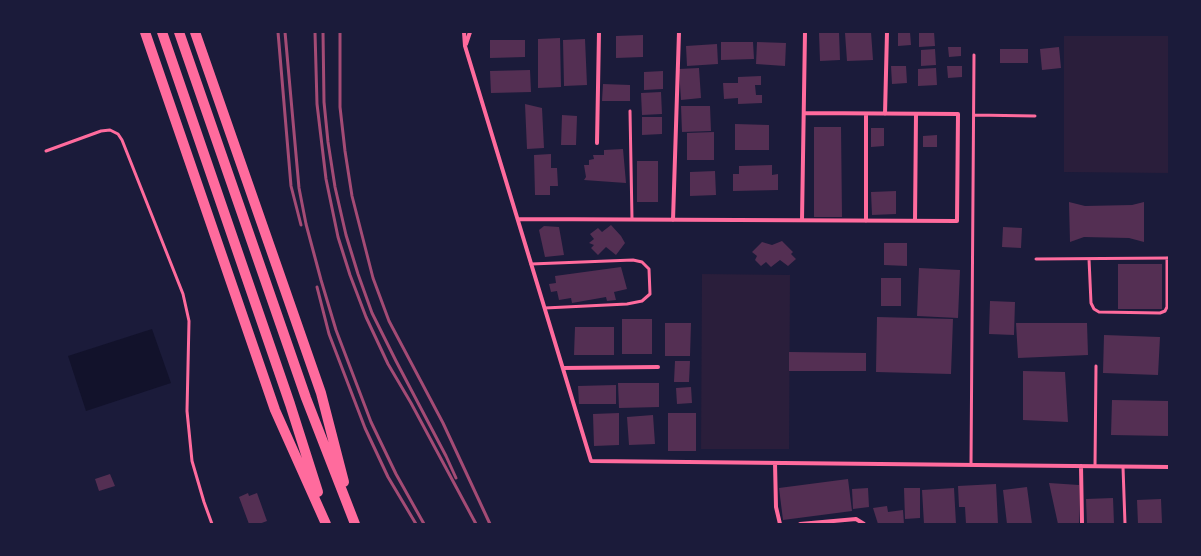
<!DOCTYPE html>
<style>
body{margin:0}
#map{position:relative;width:1201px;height:556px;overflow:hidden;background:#1b1b3a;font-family:"Nunito Sans",sans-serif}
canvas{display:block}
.frame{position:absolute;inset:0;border:33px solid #1b1b3a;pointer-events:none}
</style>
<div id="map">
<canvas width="1201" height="556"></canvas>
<div class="frame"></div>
</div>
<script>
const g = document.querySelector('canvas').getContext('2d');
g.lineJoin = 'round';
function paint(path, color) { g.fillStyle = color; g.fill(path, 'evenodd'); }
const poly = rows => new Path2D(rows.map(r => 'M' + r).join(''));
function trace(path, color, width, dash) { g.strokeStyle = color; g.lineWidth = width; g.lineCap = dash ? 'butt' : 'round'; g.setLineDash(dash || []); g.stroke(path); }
const green = poly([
 [1064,36,1169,36,1169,173,1064,172],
 [702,274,790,275,789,449,701,449]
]);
const water = poly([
 [152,329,171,383,86,411,68,356]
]);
const building = poly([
 [819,32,839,32,840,60,820,61],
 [871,32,873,60,847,61,845,33],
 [898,32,910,32,911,45,898,46],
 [919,32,934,32,935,46,919,47],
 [643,35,643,57,616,58,616,36],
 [560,38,561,87,538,88,538,39],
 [585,39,587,85,564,86,563,40],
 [490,40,525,40,525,57,490,58],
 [721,42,753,42,754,59,721,60],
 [757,42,786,43,785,66,756,64],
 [717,44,718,64,687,66,686,46],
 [948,47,961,47,961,56,949,57],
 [1059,47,1061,68,1042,70,1040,49],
 [935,49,936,65,921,66,921,50],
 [1000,49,1028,49,1028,63,1000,63],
 [891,66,906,66,907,83,892,84],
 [947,66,962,66,962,77,948,78],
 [699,68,701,98,681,100,679,69],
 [936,68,937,85,918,86,918,69],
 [530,70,531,92,491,93,490,71],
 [663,71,663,89,644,90,644,72],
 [761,76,761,85,755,85,756,95,762,95,762,103,738,104,738,98,724,99,723,83,738,83,738,77],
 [603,84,630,85,630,101,602,101],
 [661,92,662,114,642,115,641,93],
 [525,104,542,108,544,148,527,149],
 [681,106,710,106,711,131,682,132],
 [562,115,577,116,576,145,561,145],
 [642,117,662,117,662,134,642,135],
 [735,124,769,125,769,150,735,150],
 [814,127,841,127,842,217,814,217],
 [871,128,884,128,884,146,871,147],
 [714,132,714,160,687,160,687,133],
 [937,135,937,147,923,147,923,136],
 [623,149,626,183,584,180,586,177,584,165,589,165,589,160,594,159,593,155,604,155,604,150],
 [551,154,551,168,557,168,558,186,550,186,550,195,535,195,534,155],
 [637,161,658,161,658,202,637,202],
 [772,165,772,175,778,174,778,190,733,191,733,174,739,174,739,166],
 [715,171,716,195,690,196,690,172],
 [896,191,896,214,872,215,871,192],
 [1069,202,1085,206,1132,205,1144,202,1144,242,1129,238,1084,237,1070,242],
 [611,225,621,236,625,243,616,255,606,247,598,255,591,248,594,245,589,243,594,239,590,234,598,228,602,232],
 [544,226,559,227,564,255,545,257,539,230],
 [1003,227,1022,228,1021,248,1002,247],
 [782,241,793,252,791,254,796,259,788,266,780,260,771,267,766,262,761,266,755,260,757,256,752,252,762,242,772,245],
 [884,243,907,243,907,266,884,265],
 [1118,264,1162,264,1162,309,1118,309],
 [621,267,627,289,614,292,616,300,607,301,606,297,572,303,571,298,559,300,557,291,551,292,549,284,556,283,555,276],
 [919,268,960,270,958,318,917,316],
 [881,278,901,278,901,306,881,306],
 [990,301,1015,302,1014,335,989,334],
 [877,317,953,319,951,374,876,372],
 [622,319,652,319,652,354,622,354],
 [665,323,691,323,690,356,665,356],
 [1016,323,1087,323,1088,355,1018,358],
 [575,327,614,327,614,355,574,355],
 [1104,335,1160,337,1158,375,1103,373],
 [789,352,866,353,866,371,789,371],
 [675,361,690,361,689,382,674,382],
 [1023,371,1065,372,1068,422,1023,420],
 [618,383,659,383,659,407,619,408],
 [616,385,616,404,579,404,578,386],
 [691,387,692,403,677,404,676,388],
 [1112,400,1169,401,1169,436,1111,435],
 [619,413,619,445,594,446,593,414],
 [668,413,696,413,696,451,668,451],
 [653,415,655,444,629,445,627,417],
 [110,474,115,486,99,491,95,479],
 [848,479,852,511,783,520,779,488],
 [1049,483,1079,485,1079,524,1058,524],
 [996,484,998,524,966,524,965,507,959,507,958,486],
 [1027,487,1032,524,1007,524,1003,490],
 [868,488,869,507,853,509,852,489],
 [904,488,920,488,920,518,905,519],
 [954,488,956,524,924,524,922,490],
 [248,493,249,496,257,493,267,521,259,524,249,524,239,497],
 [1113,498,1114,524,1087,524,1086,499],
 [1161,499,1162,523,1138,524,1137,500],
 [887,506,888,512,903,510,904,524,878,524,873,508]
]);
const service = poly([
 [630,111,632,219],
 [974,115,1035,116],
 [46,151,101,131,110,130,118,134,122,140,183,294,189,321,187,411,192,461,204,502,212,524],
 [1036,259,1169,258],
 [1089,259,1091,303,1094,309,1099,312,1160,313,1165,311,1167,307,1167,258],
 [531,264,633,260,642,262,649,269,650,294,642,301,627,304,545,308],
 [971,465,974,55],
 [1095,466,1096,366],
 [1123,467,1125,524]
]);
const minor = poly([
 [464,32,465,46,591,461,1169,467],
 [466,44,470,32],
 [885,114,887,32],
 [597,143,599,32],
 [518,219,957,221,958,114,804,113],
 [673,220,679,32],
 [802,220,805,32],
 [866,221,866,114],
 [915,221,916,114],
 [563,368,658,367],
 [775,463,776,507,780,524],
 [1081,466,1082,524],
 [800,524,856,519,864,524]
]);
const primary = poly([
 [145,32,275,410,326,524],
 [162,32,290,404,318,492],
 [179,32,306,398,355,524],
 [195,32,321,393,344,482]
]);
const rail = poly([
 [278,32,291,186,301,225],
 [285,32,299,188,306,224,321,280,336,330,371,422,396,474,424,524],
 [315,32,317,104,326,179,338,237,350,275,366,317,388,364,411,403,476,524],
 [323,32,324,102,328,142,335,187,346,235,358,274,372,313,396,361,446,456,456,478],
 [340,32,340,107,345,151,352,196,373,278,389,321,443,423,490,524],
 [317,287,329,334,365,428,388,477,416,524]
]);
paint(green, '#2a1e3b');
paint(water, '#12122b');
paint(building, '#542f53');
trace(service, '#ff6b9d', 3);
trace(minor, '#ff6b9d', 4);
trace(primary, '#ff6b9d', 10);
trace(rail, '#a44b75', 3);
</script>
